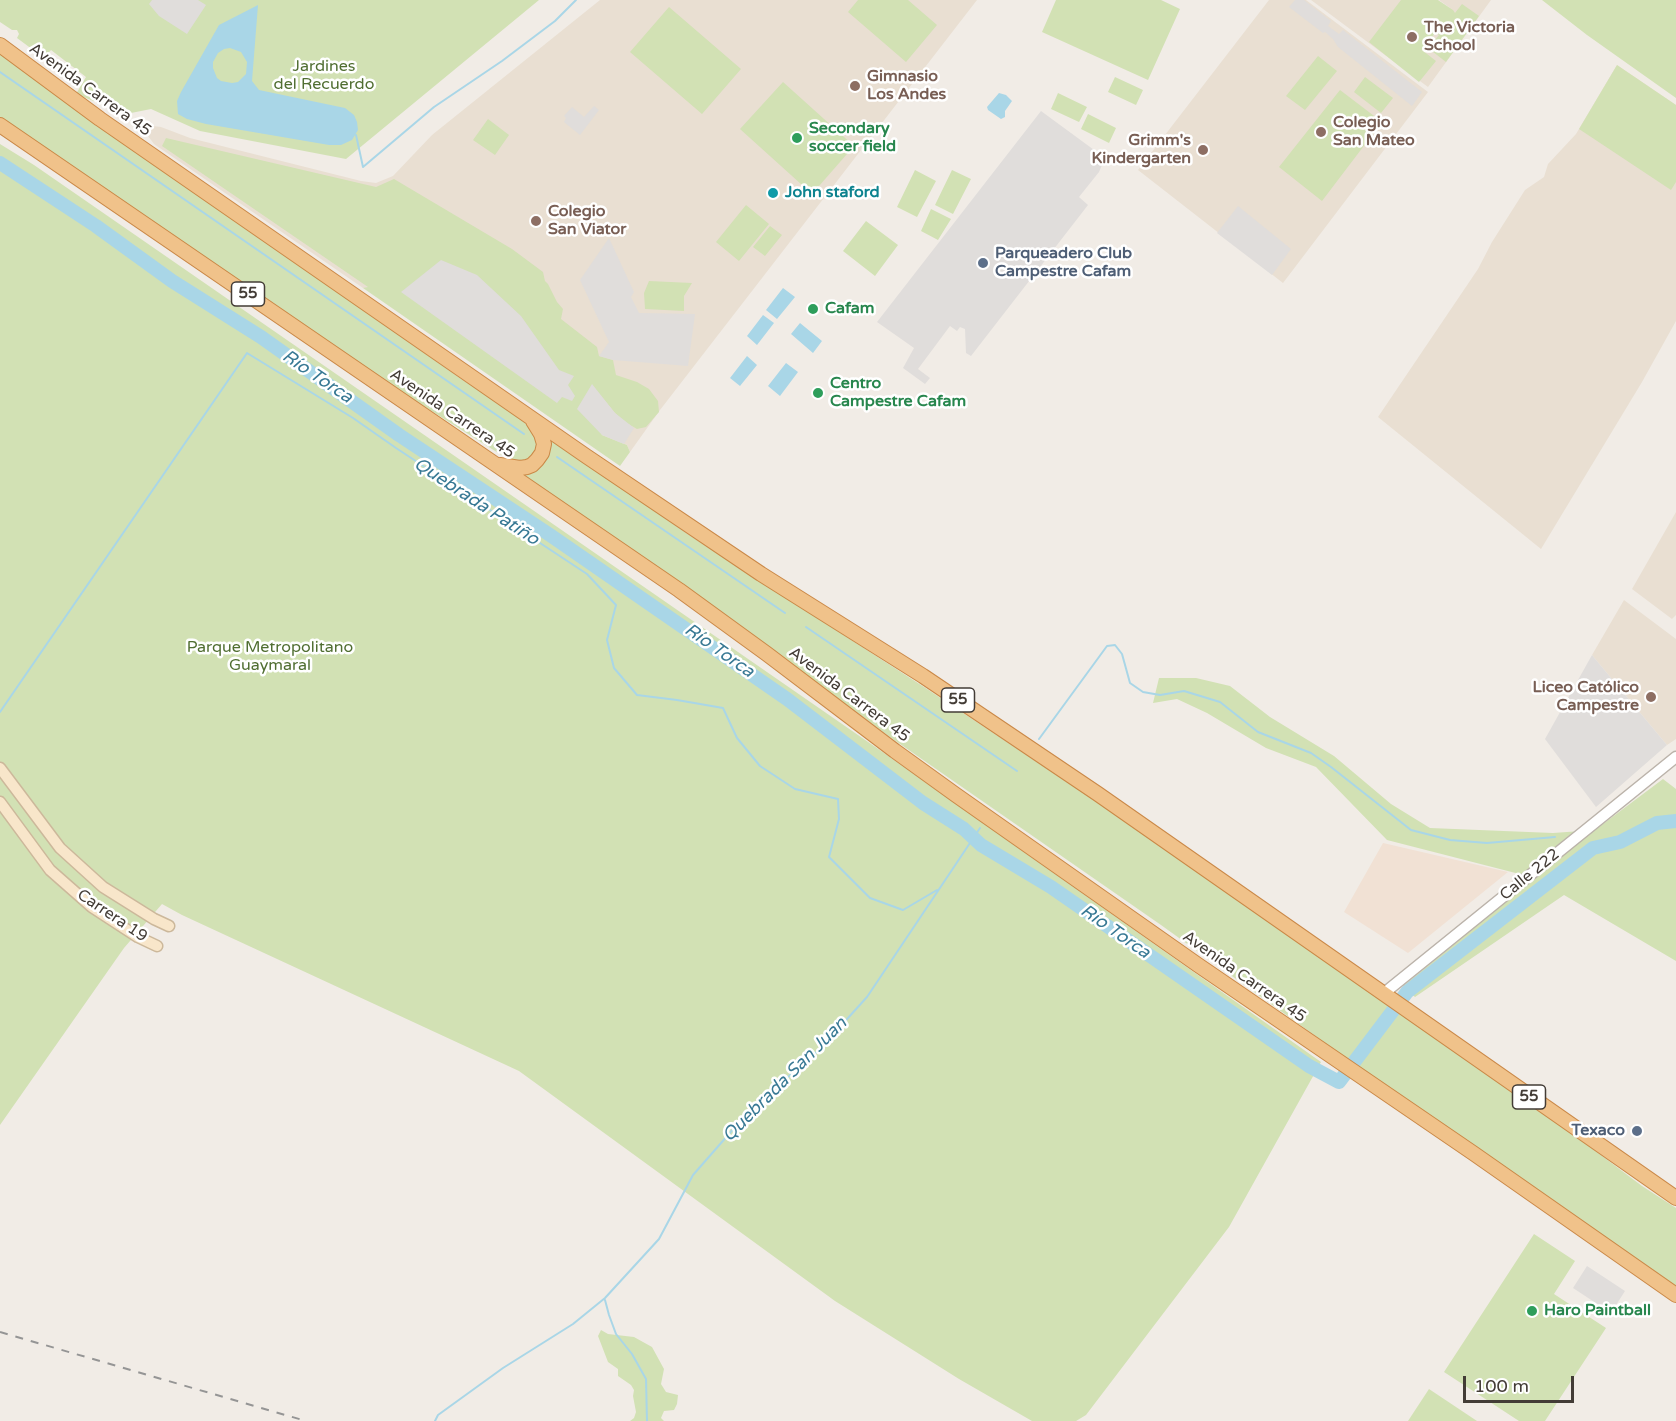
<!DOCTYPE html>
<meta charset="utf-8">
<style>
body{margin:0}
#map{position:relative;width:1676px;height:1421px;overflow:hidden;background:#f1ece6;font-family:"Varela Round",sans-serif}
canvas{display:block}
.scale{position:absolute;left:1463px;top:1376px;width:111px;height:27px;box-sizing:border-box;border:3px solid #433c36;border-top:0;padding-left:8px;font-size:18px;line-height:21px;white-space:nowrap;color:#433c36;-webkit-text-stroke:4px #fff;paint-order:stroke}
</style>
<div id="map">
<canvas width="1676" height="1421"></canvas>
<div class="scale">100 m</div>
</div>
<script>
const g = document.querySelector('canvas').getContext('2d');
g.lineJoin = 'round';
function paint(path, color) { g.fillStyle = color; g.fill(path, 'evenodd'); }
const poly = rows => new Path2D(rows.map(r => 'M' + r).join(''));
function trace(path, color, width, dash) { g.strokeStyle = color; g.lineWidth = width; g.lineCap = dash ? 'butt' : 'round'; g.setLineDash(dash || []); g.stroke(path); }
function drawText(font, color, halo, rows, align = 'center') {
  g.font = font + ' "Varela Round",sans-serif'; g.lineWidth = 5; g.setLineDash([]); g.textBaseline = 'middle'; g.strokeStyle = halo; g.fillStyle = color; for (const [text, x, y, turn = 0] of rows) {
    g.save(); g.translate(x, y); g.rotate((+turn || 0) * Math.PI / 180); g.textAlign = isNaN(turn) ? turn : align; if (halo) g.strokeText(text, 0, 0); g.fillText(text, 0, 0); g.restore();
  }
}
const commercial = poly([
 [1383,843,1508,872,1408,953,1344,912]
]);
const education = poly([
 [600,0,977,0,660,410,630,452,627,445,602,435,591,385,385,288,363,288,154,144,148,136,153,126,161,127,190,138,361,181,376,183,393,176,432,135],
 [1269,0,1306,0,1428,92,1283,283,1138,170],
 [1311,0,1436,0,1453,10,1439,0,1491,0,1428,87],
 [1617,65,1676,105,1676,321,1642,382,1541,549,1378,417,1478,269,1492,242,1525,190,1544,177,1548,164,1576,134],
 [1676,512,1676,615,1672,619,1632,589],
 [1624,600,1676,639,1676,739,1667,745,1592,655]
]);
const green = poly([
 [0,0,539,0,346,159,200,131,151,109,126,114,76,94,86,77,51,50,44,58,17,38,19,34,17,30,12,30,0,22],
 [858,0,908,0,937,25,906,62,848,12],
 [1056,0,1161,0,1180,9,1148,80,1042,32],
 [1401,0,1438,0,1453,10,1455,13,1462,4,1479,16,1446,62,1428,48,1439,35,1435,32,1435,33,1422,50,1436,61,1419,82,1369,42],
 [1542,0,1676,0,1676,98,1587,35],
 [669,7,741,69,702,114,630,52],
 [0,53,457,376,521,419,529,425,540,444,531,462,511,461,376,376,0,118],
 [1318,56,1337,71,1305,110,1286,96],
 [1617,65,1676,105,1676,182,1671,190,1579,129],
 [1115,77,1143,90,1136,105,1108,92],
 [1365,77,1393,98,1381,113,1354,92],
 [783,82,854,146,812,194,740,129],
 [1340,90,1382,122,1322,201,1279,167],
 [1058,93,1087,107,1079,122,1051,109],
 [1088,114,1116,128,1109,143,1081,129],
 [488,119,509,135,495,155,473,140],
 [166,138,376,187,394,179,512,249,543,272,545,281,548,284,557,302,563,309,561,319,597,347,599,356,613,360,616,375,637,382,649,389,658,401,659,412,646,427,637,429,625,422,615,413,592,385,602,435,627,445,630,452,620,466,363,288,368,287,162,146],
 [0,144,34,165,884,753,1321,1062,1229,1227,1086,1415,1076,1421,1032,1421,959,1379,835,1301,519,1071,182,915,162,904,124,948,0,1125],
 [915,170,936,181,917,217,897,207],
 [952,170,971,179,953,214,935,205],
 [746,205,769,224,739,261,716,242],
 [931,209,951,219,938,240,921,231],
 [866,221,898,245,875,276,843,251],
 [770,226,782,235,765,256,753,247],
 [649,281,692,283,684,296,684,311,645,309,644,293],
 [545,435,689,535,924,687,1103,806,1360,984,1573,1134,1642,1186,1676,1208,1676,1289,1353,1063,1161,925,890,737,709,603,517,474,531,470],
 [1159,678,1196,678,1230,686,1270,717,1334,756,1391,804,1430,828,1553,833,1595,830,1663,779,1676,789,1676,961,1564,895,1415,997,1403,986,1535,878,1387,840,1316,767,1266,748,1207,713,1177,699,1153,703],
 [1534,1234,1575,1261,1554,1294,1606,1328,1545,1421,1519,1421,1444,1372],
 [601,1330,608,1334,634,1337,652,1347,664,1369,661,1384,666,1392,678,1395,677,1404,674,1410,664,1411,661,1418,664,1421,630,1421,634,1418,636,1412,633,1396,634,1390,631,1385,618,1376,618,1369,608,1362,598,1336],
 [1429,1389,1477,1421,1408,1421]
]);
const parking = poly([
 [152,0,198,0,206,5,187,34,159,16,149,4],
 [1295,0,1304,0,1331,21,1328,26,1339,34,1343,30,1422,92,1412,106,1338,47,1333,39,1325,32,1323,33,1289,7],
 [594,106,599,110,580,135,564,122,566,118,564,116,572,107,584,117],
 [1041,111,1105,158,1099,172,1079,197,1088,205,971,356,966,353,965,329,960,327,957,331,950,326,918,369,930,378,925,384,903,368,914,348,877,322],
 [1238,206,1291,249,1272,275,1217,233],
 [609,238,634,292,631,297,639,313,695,314,688,366,613,360,599,356,609,342,580,280],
 [441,260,477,275,521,316,559,370,574,376,568,385,575,396,572,401,562,397,557,403,401,292],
 [592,384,615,413,634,428,624,444,602,435,577,409],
 [1592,655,1667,745,1596,807,1545,739],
 [1587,1266,1625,1291,1611,1313,1573,1288]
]);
const water = poly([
 [258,5,252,81,259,90,345,108,354,115,357,122,358,130,352,140,341,145,329,145,206,124,187,119,178,114,177,101,181,92,219,25],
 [230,48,241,52,247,62,246,74,238,82,232,83,221,81,217,78,213,68,213,62,218,53,224,49],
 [999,93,1006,95,1012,101,1005,111,1005,117,1001,119,988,110,987,107],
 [783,288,795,297,777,319,766,310],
 [763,315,774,323,757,345,747,336],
 [800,323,822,341,813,353,791,334],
 [747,356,757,365,740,386,730,378],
 [786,363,798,372,780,396,768,386]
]);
const stream = poly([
 [0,72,524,434],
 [356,135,363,167,434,107,502,61,555,21,576,0],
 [557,457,785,613],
 [806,627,1017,771],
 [0,712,247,353,353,418,396,448,587,574,616,605,607,640,614,668,637,695,677,700,723,708,737,738,760,766,795,789,838,799,839,819,829,857,870,898,903,910,937,890],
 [1039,739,1107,646,1115,645,1122,654,1130,683,1143,692,1160,695,1184,691,1220,702,1258,732,1311,753,1331,767,1411,830,1450,840,1487,843,1555,837],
 [605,1300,609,1315,616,1334,632,1354,646,1379,647,1421],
 [435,1421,438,1415,503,1368,573,1324,605,1298,659,1239,693,1175,750,1110,819,1050,867,997,980,828]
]);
const river = poly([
 [0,163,96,226,172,281,261,337,399,435,550,535,787,699,923,803,964,829,981,845,1051,887,1309,1066,1339,1082,1407,992,1593,848,1620,842,1657,823,1676,821]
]);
const tertiary = poly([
 [1383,994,1676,757]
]);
const secondary = poly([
 [0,768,60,848,103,887,154,919,169,926],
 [0,802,50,870,92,907,138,937,157,946]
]);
const trunk = poly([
 [0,45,100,119,586,456,761,574,923,676,1098,794,1676,1198],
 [0,125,679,590,767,654,895,751,956,795,1198,965,1473,1153,1676,1295],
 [500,465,520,468,527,467,532,465,537,460,542,453,544,444,541,434,533,421]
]);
const rail = poly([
 [0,1332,306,1421]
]);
const markers = [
 [1412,37,6,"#8d6e63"],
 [855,86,6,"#8d6e63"],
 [1321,132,6,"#8d6e63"],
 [797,138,6,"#2e9e5b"],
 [1203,150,6,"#8d6e63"],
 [773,193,6,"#0f9aa8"],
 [536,221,6,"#8d6e63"],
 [983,263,6,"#5c6f8a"],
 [813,309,6,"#2e9e5b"],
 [818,393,6,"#2e9e5b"],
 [1651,697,6,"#8d6e63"],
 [1637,1131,6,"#5c6f8a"],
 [1532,1311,6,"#2e9e5b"]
];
const shields = [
 [248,294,33],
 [958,700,33],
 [1529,1097,33]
];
const shieldNames = [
 ["55",248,294],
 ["55",958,700],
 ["55",1529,1097]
];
const educationNames = [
 ["The Victoria",1424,28],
 ["School",1424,46],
 ["Gimnasio",867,77],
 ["Los Andes",867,95],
 ["Colegio",1333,123],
 ["San Mateo",1333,141],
 ["Grimm's",1191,141,"right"],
 ["Kindergarten",1191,159,"right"],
 ["Colegio",548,212],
 ["San Viator",548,230],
 ["Liceo Católico",1639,688,"right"],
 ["Campestre",1639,706,"right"]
];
const parkNames = [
 ["Jardines",324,67],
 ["del Recuerdo",324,85],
 ["Parque Metropolitano",270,648],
 ["Guaymaral",270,666]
];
const streetNames = [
 ["Avenida Carrera 45",90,90,36],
 ["Avenida Carrera 45",452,414,34],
 ["Avenida Carrera 45",849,695,37],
 ["Calle 222",1530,875,-39],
 ["Carrera 19",112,916,34],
 ["Avenida Carrera 45",1244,977,35]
];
const leisureNames = [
 ["Secondary",809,129],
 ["soccer field",809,147],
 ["Cafam",825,309],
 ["Centro",830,384],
 ["Campestre Cafam",830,402],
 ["Haro Paintball",1544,1311]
];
const cultureNames = [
 ["John staford",785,193]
];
const serviceNames = [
 ["Parqueadero Club",995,254],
 ["Campestre Cafam",995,272],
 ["Texaco",1625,1131,"right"]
];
const waterNames = [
 ["Río Torca",317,377,34],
 ["Quebrada Patiño",476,502,33],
 ["Río Torca",719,651,35],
 ["Río Torca",1115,932,35],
 ["Quebrada San Juan",785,1080,-45]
];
paint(commercial, '#f1e1d4');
paint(education, '#e9dfd2');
paint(green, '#d2e1b4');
paint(parking, '#e0dddb');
paint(water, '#a9d6e7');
trace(stream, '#a9d6e7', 2);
trace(river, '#a9d6e7', 14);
trace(tertiary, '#bbb3aa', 13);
trace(secondary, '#ccb89b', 13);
trace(trunk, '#ca8847', 16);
trace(tertiary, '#fff', 10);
trace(secondary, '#f8e6ca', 10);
trace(trunk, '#f0c28a', 14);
trace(rail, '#959595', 2, [8, 8]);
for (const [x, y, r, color] of markers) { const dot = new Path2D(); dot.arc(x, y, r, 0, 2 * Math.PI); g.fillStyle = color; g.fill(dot); trace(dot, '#fff', 2); }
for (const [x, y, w] of shields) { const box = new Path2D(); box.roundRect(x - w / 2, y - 12, w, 24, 4.5); g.fillStyle = '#fff'; g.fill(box); trace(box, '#433c36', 1.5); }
drawText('bold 15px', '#433c36', null, shieldNames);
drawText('bold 16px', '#785e54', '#fff', educationNames, 'left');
drawText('16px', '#506e31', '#fff', parkNames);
drawText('16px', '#433c36', '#fff', streetNames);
drawText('bold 16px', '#27864d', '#fff', leisureNames, 'left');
drawText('bold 16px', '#0d838f', '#fff', cultureNames, 'left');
drawText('bold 16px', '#4e5e75', '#fff', serviceNames, 'left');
drawText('italic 18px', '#387994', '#fff', waterNames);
</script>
